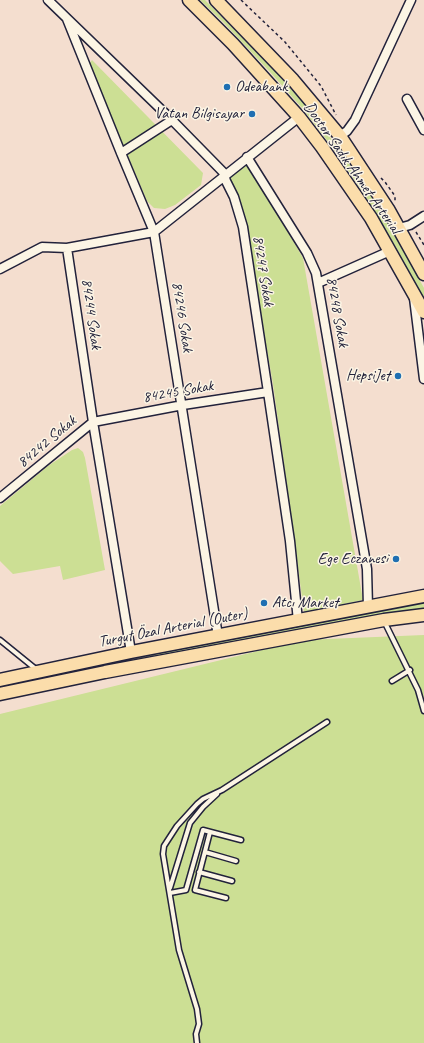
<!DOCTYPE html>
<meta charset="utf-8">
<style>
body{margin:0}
canvas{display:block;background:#f4decf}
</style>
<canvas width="424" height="1043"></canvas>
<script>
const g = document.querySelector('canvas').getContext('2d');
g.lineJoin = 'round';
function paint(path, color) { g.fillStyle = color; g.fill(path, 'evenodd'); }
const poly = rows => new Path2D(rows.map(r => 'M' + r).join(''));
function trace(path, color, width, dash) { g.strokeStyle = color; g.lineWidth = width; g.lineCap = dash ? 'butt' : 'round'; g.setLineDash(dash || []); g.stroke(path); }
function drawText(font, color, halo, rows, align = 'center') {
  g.font = font + ' Caveat,sans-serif'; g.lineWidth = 3; g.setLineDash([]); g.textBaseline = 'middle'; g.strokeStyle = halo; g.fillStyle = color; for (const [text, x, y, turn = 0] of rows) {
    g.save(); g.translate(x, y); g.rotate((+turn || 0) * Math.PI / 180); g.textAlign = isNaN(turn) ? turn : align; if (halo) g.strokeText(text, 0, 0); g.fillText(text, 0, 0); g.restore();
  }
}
const green = poly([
 [200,0,205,0,273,69,306,106,336,145,372,197,401,246,424,288,424,298,396,247,368,200,332,147,302,108,270,72,223,22],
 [92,60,203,173,201,185,175,205,165,209,154,208,147,201,89,64],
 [246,160,303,258,363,600,304,612,273,384,245,227,226,177],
 [78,448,83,452,85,458,105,570,63,580,60,566,13,574,0,561,0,506,48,466,72,450],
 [424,603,424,608,155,656,0,688,0,686,155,653],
 [424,635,424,1043,0,1043,0,714,303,640]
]);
const path = poly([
 [241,0,285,42,321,86,336,115],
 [381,178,385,182,395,196,395,201],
 [416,232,424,245]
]);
const lane = poly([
 [385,623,418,690,424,711],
 [0,640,37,670],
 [392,681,410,670],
 [210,832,195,890,226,898],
 [205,852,236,861],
 [199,872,232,881],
 [170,888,190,823,203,807,217,794],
 [170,893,186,890,203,830,241,840],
 [197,1043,196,1034,199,1024,197,1009,179,950,163,854,164,846,177,826,197,804,203,799,222,790,327,722]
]);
const street = poly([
 [48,0,172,120,223,172,226,181,234,197,243,227,268,392,290,541,298,621],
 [67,19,121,153,154,232,218,636],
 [407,99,424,130],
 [340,136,347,131,355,120,411,0],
 [121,153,172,120],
 [247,157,307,253,316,273,367,569,368,607],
 [399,228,410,225,424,216],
 [0,269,42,247,67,248],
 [318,283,390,251],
 [414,298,424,379],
 [0,498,93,422,183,405,268,392],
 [131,652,93,422,67,248,154,232,299,117]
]);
const primary = poly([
 [189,0,233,44,299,117,322,147,371,218,424,312],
 [216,0,293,80,340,136,388,209,424,274],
 [0,680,131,652,424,596],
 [0,694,105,672,384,620,424,615]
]);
const markers = [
 [227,87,4,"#1f6fb2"],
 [252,114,4,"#1f6fb2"],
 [398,376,4,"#1f6fb2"],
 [396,559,4,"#1f6fb2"],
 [264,603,4,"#1f6fb2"]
];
const poiNames = [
 ["Odeabank",235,87,"left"],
 ["Vatan Bilgisayar",244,114],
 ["HepsiJet",390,376],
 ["Ege Eczanesi",388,559],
 ["Atcı Market",272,603,"left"]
];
const streetNames = [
 ["Doctor Sadık Ahmet Arterial",352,168,55],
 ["84247 Sokak",263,271,81],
 ["84248 Sokak",337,312,80],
 ["84244 Sokak",91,314,82],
 ["84246 Sokak",182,317,81],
 ["84245 Sokak",178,392,-10],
 ["84242 Sokak",47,442,-40],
 ["Turgut Özal Arterial (Outer)",173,628,-11]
];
paint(green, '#ccdf94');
trace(lane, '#22223b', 7);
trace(street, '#22223b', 11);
trace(primary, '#22223b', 15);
trace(path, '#22223b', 1.5, [3, 3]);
trace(lane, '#fcf5e5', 4);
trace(street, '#fcf5e5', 8);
trace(primary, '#fbddab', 12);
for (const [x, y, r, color] of markers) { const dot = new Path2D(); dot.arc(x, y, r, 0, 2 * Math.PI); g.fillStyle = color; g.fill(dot); trace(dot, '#fcf5e5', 1.5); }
drawText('16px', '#22223b', '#fcf5e5', poiNames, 'right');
drawText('16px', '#22223b', '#fcf5e5', streetNames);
</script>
